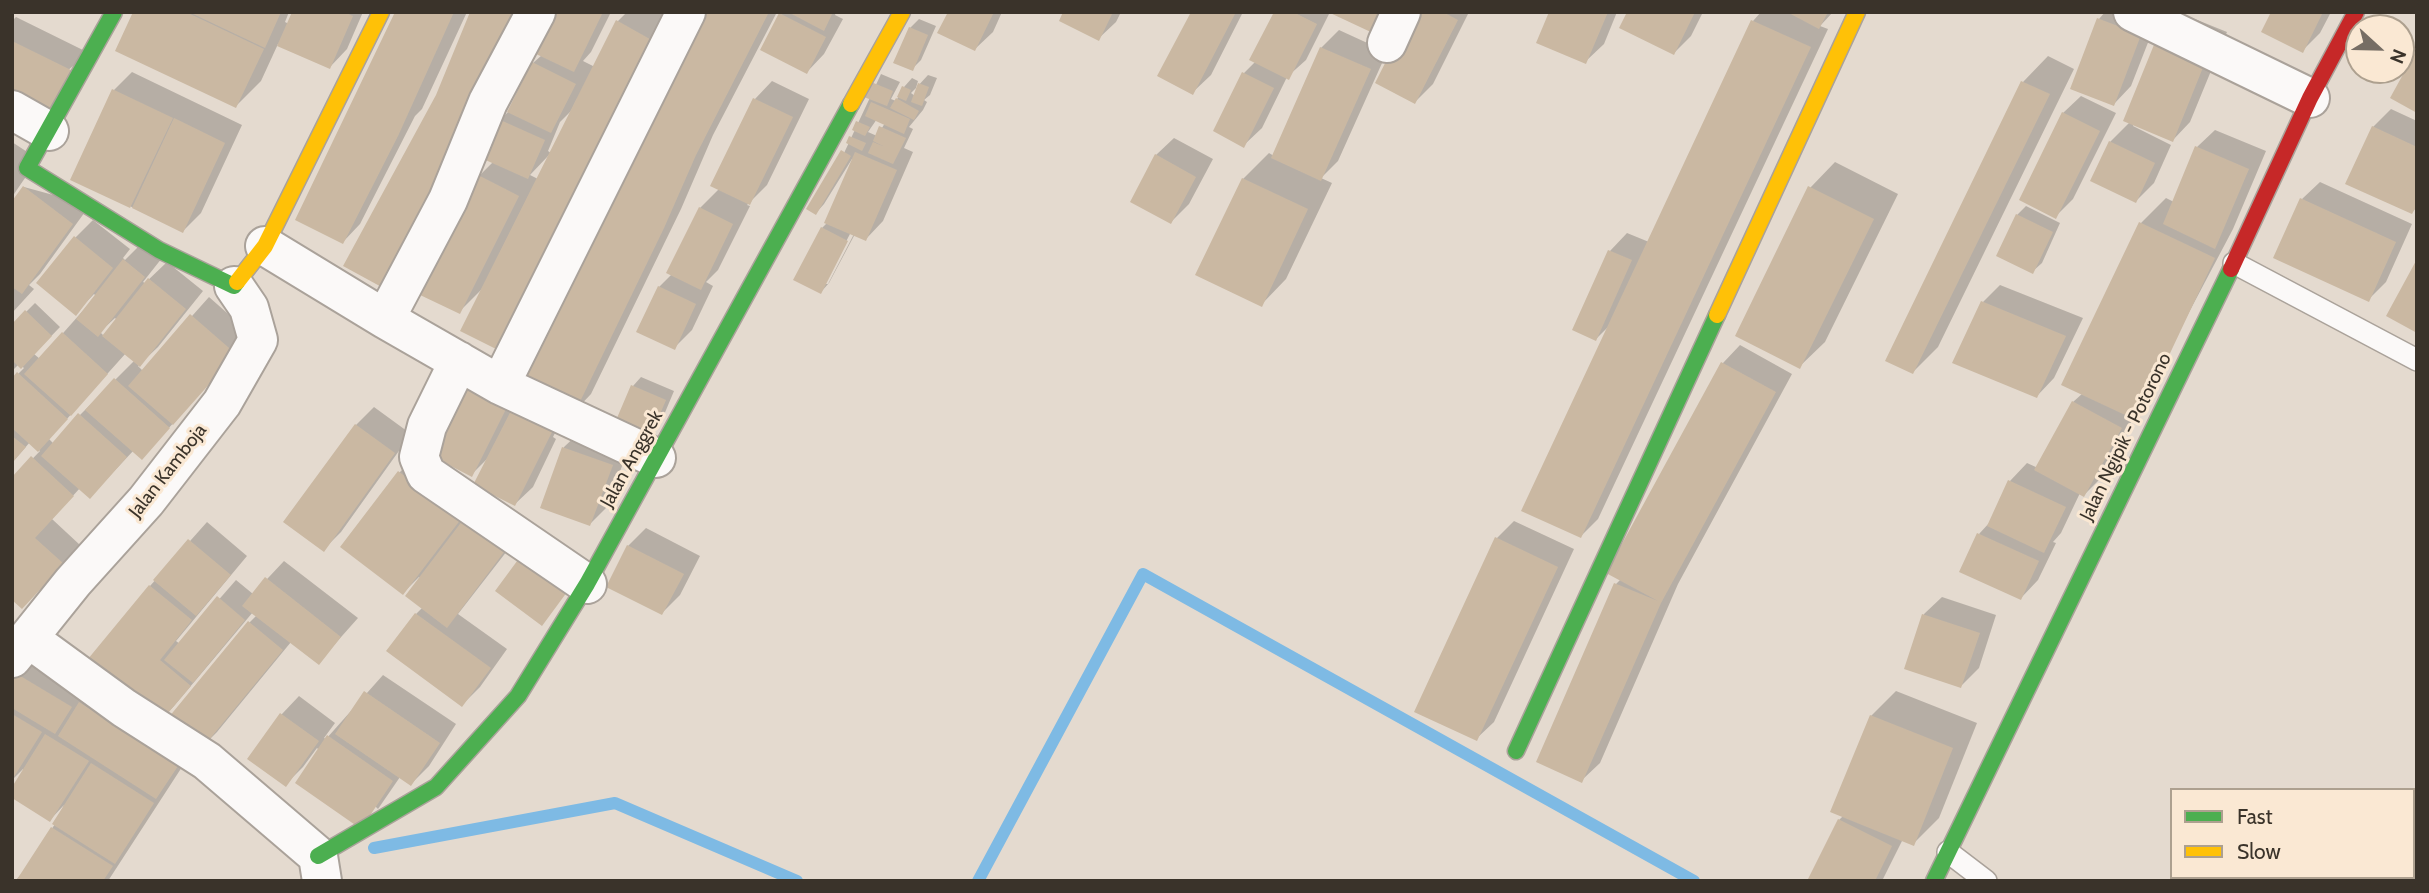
<!DOCTYPE html>
<style>
body{margin:0}
#map{position:relative;width:2429px;height:893px;overflow:hidden;background:#e4dacf;font-family:Cabin,sans-serif}
canvas{display:block}
.frame{position:absolute;inset:0;border:14px solid #3a332a;pointer-events:none}
.legend{position:absolute;left:2170px;top:788px;width:245px;height:91px;box-sizing:border-box;background:#fae8d3;border:2px solid #ada08f;margin:0;padding:9px 12px;list-style:none;font-size:21px;color:#3a332a}
.legend li{display:flex;align-items:center;gap:14px;height:35px}
.legend b{width:35px;border:2px solid #ada08f}
.north{position:absolute;left:2345px;top:14px;width:70px;height:70px;box-sizing:border-box;background:#fae8d3;border:2px solid #ada08f;border-radius:50%;rotate:112deg;font-size:19px;font-weight:700;line-height:28px;text-align:center;color:#3a332a}
.north::after{content:'';display:block;margin:auto;width:24px;height:32px;background:#766d64;clip-path:polygon(50% 0,100% 100%,50% 72%,0 100%)}
</style>
<div id="map">
<canvas width="2429" height="893"></canvas>
<div class="frame"></div>
<ul class="legend">
<li><b style="height:9px;background:#4caf50"></b>Fast</li>
<li><b style="height:9px;background:#ffc107"></b>Slow</li>
</ul>
<div class="north">N</div>
</div>
<script>
const g = document.querySelector('canvas').getContext('2d');
g.lineJoin = 'round';
function paint(path, color) { g.fillStyle = color; g.fill(path, 'evenodd'); }
const poly = rows => new Path2D(rows.map(r => 'M' + r).join(''));
function trace(path, color, width, dash) { g.strokeStyle = color; g.lineWidth = width; g.lineCap = dash ? 'butt' : 'round'; g.setLineDash(dash || []); g.stroke(path); }
function drawText(font, color, halo, rows, align = 'center') {
  g.font = font + ' Cabin,sans-serif'; g.lineWidth = 6; g.setLineDash([]); g.textBaseline = 'middle'; g.strokeStyle = halo; g.fillStyle = color; for (const [text, x, y, turn = 0] of rows) {
    g.save(); g.translate(x, y); g.rotate((+turn || 0) * Math.PI / 180); g.textAlign = isNaN(turn) ? turn : align; if (halo) g.strokeText(text, 0, 0); g.fillText(text, 0, 0); g.restore();
  }
}
const shadow = poly([
 [135,12,289,12,285,22,289,24,294,12,363,12,347,49,330,67,278,44,261,81,236,106],
 [396,12,467,12,422,109,415,116,360,224,343,242],
 [557,12,611,12,591,52,583,61,595,67,618,21,627,12,672,12,481,290,459,312,420,293,479,176,493,162,500,120,510,110,533,63,542,55],
 [572,110,551,153,548,151,560,122],
 [549,155,538,179,530,175],
 [704,12,777,12,713,135,681,209,591,394,574,412,565,413,553,437,556,439,533,487,515,504,487,459,471,475,428,453,526,378],
 [782,12,836,12,835,15,843,19,824,54,807,72,781,14],
 [949,12,1002,12,993,32,975,49],
 [1065,12,1121,12,1116,22,1098,39],
 [1192,12,1243,12,1211,75,1193,92],
 [1276,12,1330,12,1306,60,1287,77,1262,128,1244,145,1244,73,1256,61],
 [1413,12,1469,12,1433,84,1415,102],
 [1551,12,1617,12,1604,44,1586,61],
 [1629,12,1703,12,1691,36,1674,53],
 [1761,12,1833,12,1820,26,1828,29,1598,519,1581,536,1609,326,1596,339,1574,329,1610,251,1627,233,1649,242,1753,21],
 [2105,12,2144,12,2158,17,2131,86,2114,104,2099,19],
 [2272,12,2331,12,2320,33,2303,50],
 [2180,13,2227,32,2190,122,2173,140,2134,123,2133,126,2171,145,2154,183,2136,201,2110,142,2130,122,2162,31],
 [16,17,89,53,12,116,12,21],
 [919,19,936,26,921,60,912,69,910,28],
 [1339,30,1387,52,1338,161,1321,178,1332,183,1286,279,1261,305,1243,179,1269,153,1274,156,1321,48],
 [2048,56,2074,69,1938,347,1913,372,1887,360,2023,82],
 [132,72,242,125,201,213,183,231,72,179,114,90],
 [881,74,900,82,891,99,896,101,904,87,912,78,918,81,916,88,928,75,937,78,930,95,924,100,927,102,923,110,909,127,913,129,904,148,913,152,883,221,866,239,855,234,829,283,821,292,822,228,826,224,854,160,852,159,824,204,816,213],
 [919,85,915,96,911,93],
 [877,119,885,123,877,136,868,132],
 [851,232,854,234,828,284,824,284],
 [772,81,809,99,767,185,747,205,750,206,718,270,706,282,713,286,692,330,674,348,659,287,672,274,700,208,720,188,712,185,755,99],
 [2081,96,2116,113,2073,199,2056,216,2063,113],
 [2391,109,2417,121,2417,207,2412,212,2373,127],
 [2215,130,2266,151,2233,229,2102,477,2084,495,2080,493,2061,533,2053,542,2056,543,2038,580,2021,598,1979,534,1990,522,2010,481,2027,463,2038,468,2073,402,2083,393,2141,223,2166,198,2174,202,2197,147],
 [1174,138,1213,159,1189,204,1171,222,1156,155],
 [12,142,38,159,12,197],
 [1835,162,1898,194,1825,342,1799,367,1810,188],
 [2320,182,2412,224,2386,282,2368,300,2302,199],
 [24,187,90,205,40,274,29,285,34,289,12,313,12,204],
 [2026,206,2060,223,2042,263,2033,271,2017,215],
 [93,220,130,249,123,258,125,260,142,243,162,258,143,282,145,283,167,262,203,291,158,347,138,366,143,371,209,297,252,335,142,458,134,450,90,497,80,488,52,519,80,545,40,589,12,480,40,451,30,442,12,463,12,380,24,368,19,364,12,371,12,326,35,303,60,327,34,354,40,359,96,296,94,294,76,313,39,283,76,237],
 [115,318,117,320,104,336,100,332],
 [126,353,135,360,80,415,54,444,49,439],
 [2000,285,2083,318,2054,378,2037,396,1983,302],
 [1740,345,1792,374,1678,584,1600,763,1582,780,1616,584,1621,579,1609,572,1723,363],
 [641,377,674,391,661,422,633,386],
 [374,407,411,434,341,532,324,549,356,425],
 [582,430,629,447,607,507,590,524,542,507,564,447],
 [417,455,521,533,458,614,507,649,480,687,462,705,416,614,423,607,421,578,419,577,403,593,399,473],
 [1514,521,1574,549,1494,722,1476,739,1496,539],
 [207,522,247,556,176,641,180,644,236,580,253,594,284,561,358,618,318,663,291,642,217,732,199,750,195,747,108,881,15,881,24,871,55,824,64,805,50,820,23,769,12,780,12,673,31,654,88,688,81,703,98,686,150,586],
 [253,612,257,615,249,623,185,741,157,724,174,706],
 [646,528,700,556,680,595,662,613,628,546],
 [1942,597,1996,615,1979,668,1961,686,1906,668,1924,614],
 [383,675,456,724,429,766,411,784,400,777,378,809,317,748,303,767,286,784,250,759,282,714,299,696,335,723,324,738,326,739],
 [1896,691,1977,723,1939,818,1913,844,1903,839,1882,881,1809,881,1839,820,1844,815,1871,716]
]);
const stream = poly([
 [374,848,615,803,797,881],
 [978,881,1143,574,1694,881]
]);
const building = poly([
 [133,12,186,12,264,49,236,108,115,51],
 [189,12,281,12,265,48],
 [292,12,344,12,353,16,330,69,277,46],
 [395,12,454,12,398,136,343,244,295,220],
 [470,12,524,12,387,290,343,266,436,95],
 [555,12,603,12,574,72,534,53],
 [701,12,769,12,696,155,664,228,574,414,520,388],
 [788,12,833,12,824,31],
 [948,12,994,12,975,51,937,33],
 [1063,12,1113,12,1099,41,1059,21],
 [1191,12,1236,12,1193,95,1157,76],
 [1274,12,1293,12,1317,24,1289,80,1249,60],
 [1328,12,1385,12,1375,34],
 [1411,12,1443,12,1458,20,1415,104,1375,83],
 [1549,12,1608,12,1586,64,1536,43],
 [1627,12,1695,12,1674,55,1619,28],
 [1787,12,1828,12,1819,29],
 [2271,12,2323,12,2303,53,2261,32],
 [779,13,826,37,807,74,760,50],
 [2097,18,2141,35,2114,106,2070,89],
 [616,20,664,47,508,355,460,331],
 [1751,20,1811,47,1581,538,1521,511],
 [909,27,928,35,913,71,893,63],
 [2160,30,2210,50,2173,142,2123,121],
 [12,41,73,71,48,121,12,103],
 [1320,47,1371,69,1321,181,1271,158],
 [2417,49,2417,113,2390,98],
 [532,62,576,84,551,133,507,112],
 [1242,72,1274,88,1244,148,1213,131],
 [2021,81,2050,94,1913,374,1885,361],
 [871,82,893,91,887,106,864,97],
 [918,83,929,87,922,106,911,102],
 [902,86,911,90,906,101,897,97],
 [112,89,173,118,130,208,70,180],
 [753,98,793,117,750,205,710,186],
 [896,98,919,111,914,120,890,108],
 [871,102,910,119,904,134,865,116],
 [2062,112,2100,131,2056,219,2019,200],
 [174,118,225,143,183,233,132,208],
 [498,119,545,140,528,179,481,158],
 [856,121,870,127,865,136,852,130],
 [879,126,906,138,893,164,868,153,873,142,885,147,873,141],
 [2372,126,2417,147,2417,205,2412,214,2345,184],
 [849,136,866,143,862,151,846,143],
 [2109,141,2155,163,2136,203,2090,181],
 [2195,146,2249,169,2215,249,2163,224],
 [841,150,851,156,816,215,806,209],
 [855,152,897,170,866,241,824,223],
 [1155,154,1196,177,1171,224,1130,202],
 [478,175,519,196,460,314,418,294],
 [1242,178,1308,209,1262,307,1195,275],
 [23,186,73,224,22,294,12,287,12,201],
 [1808,186,1874,219,1800,369,1735,336],
 [2300,198,2396,242,2369,302,2273,258],
 [699,207,733,224,701,290,666,273],
 [2016,214,2053,232,2033,274,1996,256],
 [2139,222,2215,258,2138,421,2061,385],
 [821,227,848,241,821,294,793,280],
 [74,236,113,268,76,316,36,283],
 [1608,250,1632,260,1596,341,1572,330],
 [123,259,145,277,98,337,76,319],
 [2417,259,2417,333,2386,316],
 [148,278,186,309,140,367,102,336],
 [658,286,696,304,675,350,636,332],
 [1981,301,2066,336,2037,398,1952,363],
 [25,310,52,336,21,369,12,360,12,324],
 [190,314,236,354,173,425,128,386],
 [62,332,108,374,71,416,24,374],
 [1721,362,1776,392,1661,603,1582,783,1536,762,1614,583,1658,601,1606,573],
 [17,372,68,419,38,452,12,428,12,378],
 [465,373,512,397,472,477,426,453],
 [114,378,170,428,142,460,85,410],
 [631,385,666,400,652,433,617,418],
 [516,401,557,422,515,506,473,485],
 [2072,401,2122,428,2084,497,2034,470],
 [78,413,127,457,90,499,41,456],
 [355,424,395,453,324,552,283,522],
 [12,436,26,447,12,463],
 [562,447,613,465,590,526,540,508],
 [31,456,74,496,35,538,64,564,22,609,12,600,12,477],
 [398,471,461,519,403,595,340,547],
 [2008,480,2066,507,2044,553,1987,526],
 [463,520,504,552,447,628,405,596],
 [1977,533,2039,561,2021,600,1959,572],
 [1495,537,1558,567,1477,741,1414,712],
 [188,539,231,575,196,616,153,580],
 [627,545,684,574,662,615,606,587],
 [523,553,570,588,542,626,495,591],
 [265,577,341,637,319,665,242,606],
 [149,585,192,620,160,660,191,686,157,726,83,665],
 [217,596,245,620,193,683,164,660],
 [415,613,491,668,462,707,386,651],
 [1922,614,1980,633,1961,688,1904,669],
 [248,621,283,650,199,752,164,723],
 [12,671,72,707,55,734,12,708],
 [364,691,440,743,411,786,335,734],
 [79,702,178,766,156,799,58,736],
 [280,713,319,741,286,787,247,759],
 [12,714,42,732,12,780],
 [1870,715,1953,748,1914,846,1830,812],
 [45,734,89,761,50,822,12,798,12,787],
 [327,735,393,781,361,829,295,783],
 [91,763,154,803,115,864,52,824],
 [1838,819,1892,846,1875,881,1807,881],
 [51,827,113,866,103,881,16,881]
]);
const lane = poly([
 [2234,263,2417,360],
 [1948,852,1986,881]
]);
const street = poly([
 [2133,12,2310,98],
 [1387,43,1401,12],
 [12,110,49,131],
 [265,246,385,319,500,385,656,458],
 [385,319,448,200,488,102,536,12],
 [459,361,427,426,419,457,426,474,587,584],
 [500,385,686,12],
 [28,638,124,708,207,761,318,856,322,881],
 [12,658,73,582,146,501,222,403,258,340,249,308,234,286]
]);
const fast = poly([
 [114,12,27,168,159,250,234,286,237,282],
 [1516,751,1717,315],
 [318,856,436,787,518,696,587,584,851,104],
 [1934,881,2231,269]
]);
const slow = poly([
 [851,104,902,12],
 [237,282,265,246,381,12],
 [1717,315,1857,12]
]);
const jam = poly([
 [2231,269,2310,98,2356,12]
]);
const streetNames = [
 ["Jalan Ngipik - Potorono",2126,437,-64],
 ["Jalan Anggrek",632,459,-61],
 ["Jalan Kamboja",168,471,-52]
];
paint(shadow, '#0003');
trace(stream, '#7ebae4', 12);
paint(building, '#cab8a2');
trace(lane, '#aaa29a', 24);
trace(street, '#aaa29a', 42);
trace(fast, '#aaa29a', 19);
trace(slow, '#aaa29a', 19);
trace(jam, '#aaa29a', 19);
trace(lane, '#fbf9f8', 21);
trace(street, '#fbf9f8', 38);
trace(fast, '#4caf50', 16);
trace(slow, '#ffc107', 16);
trace(jam, '#c62828', 16);
drawText('19px', '#3a332a', '#fae8d3', streetNames);
</script>
